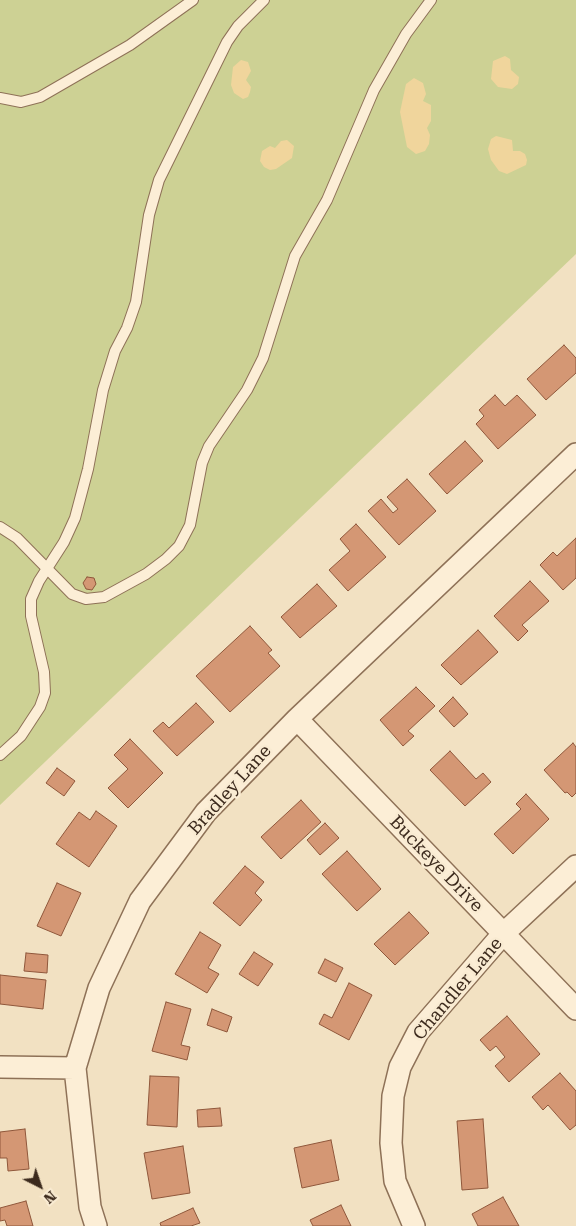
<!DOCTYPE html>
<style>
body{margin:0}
#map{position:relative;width:576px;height:1226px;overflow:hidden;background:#f2e1c2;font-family:"Roboto Serif",serif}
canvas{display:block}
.north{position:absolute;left:15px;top:1161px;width:50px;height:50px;-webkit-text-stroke:4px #f9ebd2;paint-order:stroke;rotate:139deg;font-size:14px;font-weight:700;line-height:20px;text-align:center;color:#3c2a1d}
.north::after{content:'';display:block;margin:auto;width:18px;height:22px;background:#3c2a1d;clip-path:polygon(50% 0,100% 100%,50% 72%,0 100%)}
</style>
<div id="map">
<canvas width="576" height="1226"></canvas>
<div class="north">N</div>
</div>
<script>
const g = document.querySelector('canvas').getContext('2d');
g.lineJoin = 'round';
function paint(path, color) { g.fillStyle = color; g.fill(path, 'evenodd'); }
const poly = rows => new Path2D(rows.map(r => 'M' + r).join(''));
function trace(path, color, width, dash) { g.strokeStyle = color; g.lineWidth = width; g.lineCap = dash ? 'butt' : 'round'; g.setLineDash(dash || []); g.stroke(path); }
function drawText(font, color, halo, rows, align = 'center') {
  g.font = font + ' "Roboto Serif",serif'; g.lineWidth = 5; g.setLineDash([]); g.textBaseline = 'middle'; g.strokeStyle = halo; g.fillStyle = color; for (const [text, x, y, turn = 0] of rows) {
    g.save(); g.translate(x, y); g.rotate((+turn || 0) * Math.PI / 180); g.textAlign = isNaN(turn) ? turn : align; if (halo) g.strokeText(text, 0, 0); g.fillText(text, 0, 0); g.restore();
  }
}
const green = poly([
 [0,0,576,0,576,254,0,805]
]);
const sand = poly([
 [505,56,510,59,511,70,519,77,518,84,512,89,498,87,491,79,493,61],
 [241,60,248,62,251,71,246,80,251,87,250,92,248,97,243,99,234,93,231,85,233,67],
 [414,78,423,83,426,94,423,101,431,105,431,121,427,128,430,135,429,144,425,151,416,154,407,147,400,112,406,84],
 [496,136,512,140,513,151,520,151,525,154,527,160,526,165,507,174,499,171,491,160,488,149,491,139],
 [287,140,294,146,292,158,276,169,270,170,264,167,260,161,262,151,270,146,275,148,281,141]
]);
const building = poly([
 [564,345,576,358,576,373,546,400,527,379,564,345],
 [495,395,505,406,517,395,536,415,498,449,476,424,484,416,479,410,495,395],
 [465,441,483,461,447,494,429,474,465,441],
 [407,479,436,511,399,545,368,511,381,499,393,513,398,509,387,497,407,479],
 [356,524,386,557,348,591,329,570,350,551,340,539,356,524],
 [576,538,576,578,563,590,540,565,553,552,557,556,576,538],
 [87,577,94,578,96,584,92,590,86,589,83,583,87,577],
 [530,581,549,601,522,625,528,631,518,641,494,616,530,581],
 [317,584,337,606,300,638,281,617,317,584],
 [250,626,272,650,268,653,280,666,230,712,196,676,250,626],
 [478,630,498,652,461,685,441,665,478,630],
 [416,687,435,706,408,731,414,736,403,746,380,720,416,687],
 [453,697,468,714,454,727,439,711,453,697],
 [196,703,214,722,177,756,153,731,163,722,169,728,196,703],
 [130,739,163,773,128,808,108,788,128,769,114,755,130,739],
 [573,743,576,747,576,793,572,797,567,792,565,793,544,770,573,743],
 [450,751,476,779,483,773,491,782,465,806,430,770,450,751],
 [57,768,75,781,64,796,46,783,57,768],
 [526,794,549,819,513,854,494,834,521,809,516,804,526,794],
 [301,800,321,822,281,859,261,837,301,800],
 [96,811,117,826,89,867,56,844,79,812,90,820,96,811],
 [325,823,339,838,320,855,307,840,325,823],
 [347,851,381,889,357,911,322,874,347,851],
 [245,866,264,882,255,893,262,900,240,926,213,903,245,866],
 [57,883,81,893,61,936,37,926,57,883],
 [409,912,429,933,395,965,374,944,409,912],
 [200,932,221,945,208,968,219,974,207,993,175,974,200,932],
 [254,952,273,964,258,986,239,974,254,952],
 [26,953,48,955,47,973,24,971,26,953],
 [325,959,343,968,336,982,318,973,325,959],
 [0,975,46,980,43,1009,0,1004,0,975],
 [349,983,372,995,349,1040,319,1024,324,1014,332,1018,349,983],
 [166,1002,191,1009,181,1045,190,1047,187,1060,152,1051,166,1002],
 [212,1009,232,1017,227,1032,207,1025,212,1009],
 [507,1016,540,1054,509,1082,495,1066,505,1057,496,1046,490,1051,480,1040,507,1016],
 [560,1073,576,1091,576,1125,570,1130,548,1105,543,1110,532,1097,560,1073],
 [150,1076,179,1077,177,1127,147,1125,150,1076],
 [220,1108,222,1126,198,1127,197,1110,220,1108],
 [483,1119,488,1188,462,1190,457,1121,483,1119],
 [25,1129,29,1169,8,1171,7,1158,0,1158,0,1132,25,1129],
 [331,1140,339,1180,302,1188,294,1148,331,1140],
 [183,1146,190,1193,152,1199,144,1153,183,1146],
 [503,1197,519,1226,478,1226,472,1214,503,1197],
 [26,1201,33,1226,7,1226,5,1220,0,1221,0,1208,26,1201],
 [341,1205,351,1226,313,1226,310,1220,341,1205],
 [193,1208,200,1223,191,1226,161,1226,160,1223,193,1208]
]);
const service = poly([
 [0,98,21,102,40,97,130,45,193,0],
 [0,527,17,538,72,594,86,599,104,597,146,574,166,559,179,546,190,525,202,463,209,446,247,390,263,358,295,256,327,200,374,90,406,34,431,0],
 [0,755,21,736,40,707,45,693,44,672,31,616,31,599,39,581,64,542,75,518,88,469,103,390,115,351,127,328,136,302,149,215,159,180,227,42,238,26,264,0]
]);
const minor = poly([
 [297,719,576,1009],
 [0,1067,75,1068],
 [96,1226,90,1207,75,1068,99,988,140,901,206,812,297,719,576,454],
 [414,1226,395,1181,391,1143,393,1096,400,1067,418,1032,503,934,576,866]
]);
const streetNames = [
 ["Bradley Lane",230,790,-48],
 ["Buckeye Drive",436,864,46],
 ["Chandler Lane",458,989,-50]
];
paint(green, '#cdd194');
paint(sand, '#f0d59c');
paint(building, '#d49774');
trace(building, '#8f573b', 1);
trace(service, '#8e7157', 12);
trace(minor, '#8e7157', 24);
trace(service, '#fceed6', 10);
trace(minor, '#fceed6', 21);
drawText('18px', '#3c2a1d', '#f9ebd2', streetNames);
</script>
